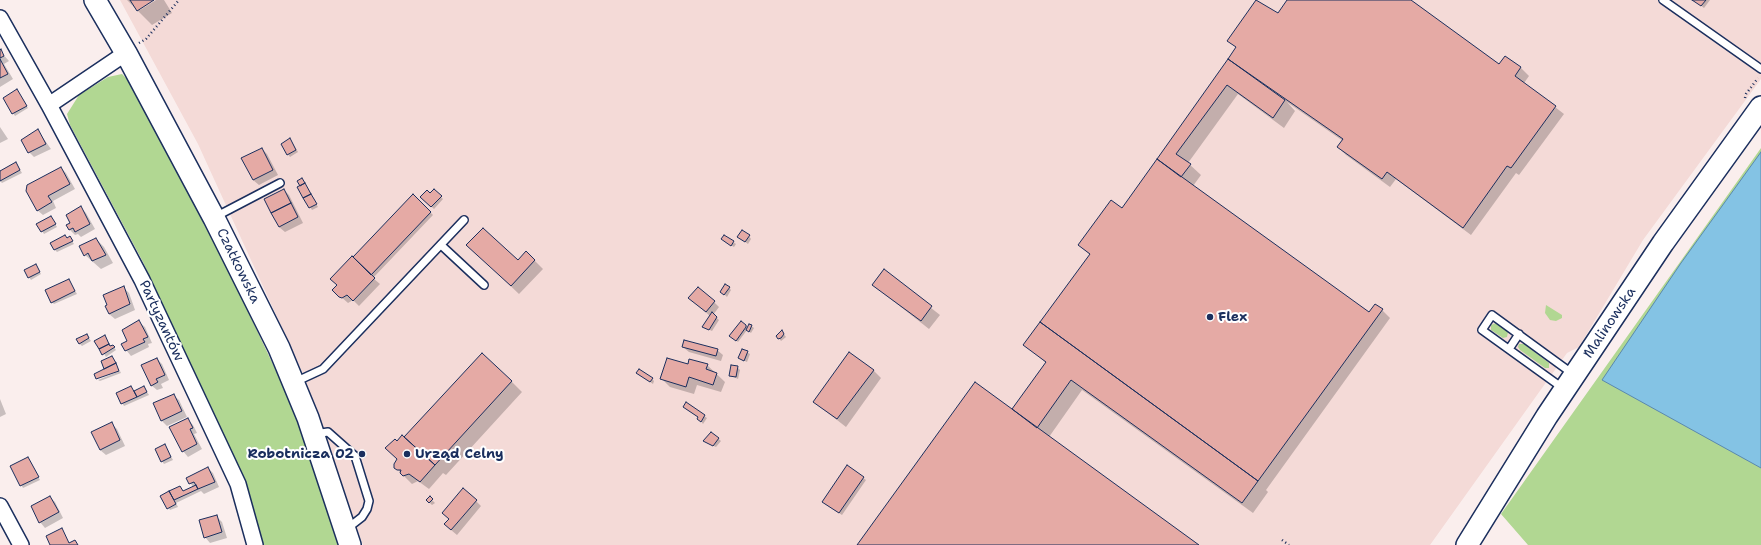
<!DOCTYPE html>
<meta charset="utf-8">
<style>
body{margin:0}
canvas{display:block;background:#faeeed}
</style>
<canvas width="1761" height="545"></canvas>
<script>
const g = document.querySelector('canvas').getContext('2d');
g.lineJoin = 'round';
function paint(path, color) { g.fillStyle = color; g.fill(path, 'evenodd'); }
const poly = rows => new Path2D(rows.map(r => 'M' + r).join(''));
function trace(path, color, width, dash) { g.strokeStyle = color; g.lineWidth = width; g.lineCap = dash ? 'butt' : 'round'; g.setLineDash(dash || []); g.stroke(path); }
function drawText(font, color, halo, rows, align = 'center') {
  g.font = font + ' "Shantell Sans",sans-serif'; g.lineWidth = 4; g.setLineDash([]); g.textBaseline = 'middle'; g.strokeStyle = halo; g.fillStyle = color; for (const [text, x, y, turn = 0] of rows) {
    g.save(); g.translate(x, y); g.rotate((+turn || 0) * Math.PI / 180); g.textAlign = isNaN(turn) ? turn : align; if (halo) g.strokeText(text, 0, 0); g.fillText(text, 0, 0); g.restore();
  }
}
const built = poly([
 [120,0,1761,0,1761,79,1643,240,1579,347,1567,353,1430,545,363,545,304,376,198,144]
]);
const green = poly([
 [122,74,134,86,212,235,293,407,339,545,262,545,241,474,143,262,70,125,67,114,79,95,108,77],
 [1761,148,1761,545,1528,545,1501,514],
 [1546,305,1562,315,1562,318,1556,321,1550,320,1545,313],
 [1496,323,1508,332,1507,337,1503,338,1491,330,1491,325],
 [1519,344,1524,344,1549,363,1549,368,1545,368,1520,350,1518,347]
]);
const water = poly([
 [1761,152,1761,468,1602,380,1681,263,1761,152]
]);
const shadow = poly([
 [127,0,152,0,140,7,140,10,156,0,164,0,172,13,152,25],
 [1288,0,1409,0,1500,65,1506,57,1521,68,1529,76,1524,83,1564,114,1519,175,1516,173,1471,235,1396,179,1390,187,1346,155,1338,147,1343,141,1287,102,1295,111,1284,128,1238,94,1188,163,1201,175,1193,186,1370,314,1382,310,1390,318,1266,490,1268,492,1253,513,1082,390,1049,437,1198,545,858,545,1017,414,1046,363,1024,344,1090,255,1079,245,1122,210,1237,48,1228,40,1278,14],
 [1694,0,1710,0,1704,8],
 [0,51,9,61,4,64,13,79,0,87],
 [17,91,28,108,15,116,4,98],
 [0,127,8,139,0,143],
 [38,131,51,149,34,157,29,152],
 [292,142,298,152,290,157,288,154],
 [262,149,267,154,278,175,259,185,253,180],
 [18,166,22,173,2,183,0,181,0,172],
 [61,168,66,173,75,189,53,201,56,208,43,215,37,210],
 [302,179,318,207,312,210,299,188,301,186],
 [284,190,289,195,303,223,285,232,279,227],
 [434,190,443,199,434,209,421,197,430,194],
 [413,195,433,215,373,278,380,284,359,306,353,300,348,303,339,295,338,285,353,258],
 [81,208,86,213,95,229,81,237,78,234,75,235,70,230,71,223],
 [51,217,57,227,44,234,38,224],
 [749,236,751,239,748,244,741,239],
 [70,238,74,244,57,252,55,250],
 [96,239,104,247,113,263,101,269,85,255],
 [725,242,733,242,736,244,734,247],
 [526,252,543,269,519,294,476,253,518,261],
 [36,265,41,274,31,280,29,277],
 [884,271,940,315,929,329,873,285],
 [69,280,77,294,54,304,52,302],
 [124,288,129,293,135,310,115,319,109,314],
 [729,288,731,290,727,297,724,294],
 [714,302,719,307,713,315,719,320,712,331,704,327,710,316,695,303],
 [139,322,145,327,152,343,148,344,149,347,131,356,122,345,129,342],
 [746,325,748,328,751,326,754,328,751,333,747,330,738,342,733,338],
 [782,332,786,337,781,341,779,338],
 [87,335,91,341,82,346,79,343],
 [105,337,111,347,113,346,116,350,106,357,96,341],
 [683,347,717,350,723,355,721,361,689,352],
 [742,350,750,354,747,362,739,358],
 [157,359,162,364,169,380,161,384,163,388,157,390,151,385],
 [688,365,707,365,725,382,721,392,697,385,694,394,670,387,661,378],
 [737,367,740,370,738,379,730,375],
 [873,370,881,378,846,427,814,402],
 [120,371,121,373,100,381,98,380],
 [640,375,652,379,654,381,653,384],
 [511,381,522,392,446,475,443,473,429,489,418,481,412,484,398,470,397,442],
 [131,387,134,392,144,387,149,395,124,406,117,394],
 [173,395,179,400,187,417,167,426,162,421,154,404],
 [0,399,6,414,0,417],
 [686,404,707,418,703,424,699,418,684,407],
 [188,420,193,425,197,433,194,434,202,449,188,457,183,451],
 [112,424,117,429,125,446,106,455,100,450],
 [711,433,721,441,716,447,707,443],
 [165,445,173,460,164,464,162,461],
 [28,459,40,480,23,488,12,467],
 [208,468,213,473,219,487,204,494,201,491,176,503,178,507,170,510,162,496,180,487,184,492,193,487,188,479],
 [863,478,866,480,842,515,825,504],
 [50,497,55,502,63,518,45,528,40,522],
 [430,498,435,503,432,505,427,500],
 [476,501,481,506,457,535,451,530],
 [216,516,222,522,227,538,210,543,205,537]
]);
const building = poly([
 [130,0,154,0,137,11,130,0],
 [1256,0,1278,13,1287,0,1411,0,1499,64,1505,56,1521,67,1515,76,1556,106,1511,168,1507,166,1463,228,1387,172,1382,179,1337,147,1343,139,1228,59,1236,47,1227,41,1256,0],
 [1692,0,1706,0,1701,6,1692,0],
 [1,49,4,56,0,58,0,50,1,49],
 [0,59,8,74,0,78,0,59],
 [1228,59,1285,100,1273,118,1227,85,1176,154,1191,164,1181,177,1157,159,1228,59],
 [17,89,27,106,12,114,3,98,17,89],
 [38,129,46,144,28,153,21,140,38,129],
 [290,138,296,150,287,155,281,144,290,138],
 [262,148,273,170,253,180,241,158,262,148],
 [1157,159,1369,312,1375,304,1383,309,1258,481,1040,322,1090,254,1078,245,1111,200,1122,208,1157,159],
 [16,162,20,170,0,181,0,171,16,162],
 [61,167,70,184,48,196,52,202,37,211,26,191,27,185,61,167],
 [302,178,305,183,300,186,297,181,302,178],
 [305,183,311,194,303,198,297,187,305,183],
 [284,189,291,203,271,213,264,199,284,189],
 [434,189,442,196,431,207,420,197,427,190,430,193,434,189],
 [311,194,317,204,309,208,303,198,311,194],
 [413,194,431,212,371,275,353,257,413,194],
 [291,203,298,217,279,227,271,213,291,203],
 [81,206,90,224,75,232,73,228,69,230,66,225,70,223,66,215,81,206],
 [51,216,56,224,41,232,36,224,51,216],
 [483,228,518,260,526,251,535,260,511,286,466,245,483,228],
 [742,230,750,235,745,242,737,237,742,230],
 [65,235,67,238,70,236,73,241,54,250,50,243,65,235],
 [724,235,734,241,731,246,721,239,724,235],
 [96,238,106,255,92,261,88,253,84,256,79,246,96,238],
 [352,256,375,278,353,301,347,295,342,298,339,297,332,290,337,285,330,279,352,256],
 [36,264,40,272,28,278,24,270,36,264],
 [884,269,932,306,921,321,872,285,884,269],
 [69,279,75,291,51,303,45,290,69,279],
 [725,284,730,287,724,295,720,292,725,284],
 [124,286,130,304,109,314,105,306,107,305,103,295,124,286],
 [698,287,715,301,706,312,688,298,698,287],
 [712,312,717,317,709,330,702,327,712,312],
 [139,320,148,337,143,339,145,342,125,351,121,344,127,341,122,330,139,320],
 [741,321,746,325,746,327,736,341,729,336,741,321],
 [1040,322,1258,481,1242,503,1071,380,1037,428,1012,409,1046,362,1023,345,1040,322],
 [749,324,752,325,749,332,746,330,749,324],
 [782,330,784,334,781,338,778,339,776,336,782,330],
 [87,334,89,338,79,344,76,339,87,334],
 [105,335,109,344,99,349,94,341,105,335],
 [684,340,718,349,716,356,682,347,684,340],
 [109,344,110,346,113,345,115,347,102,355,99,349,109,344],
 [742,349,748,351,744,361,738,358,742,349],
 [849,352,874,370,837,419,813,402,849,352],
 [482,353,512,381,435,465,404,437,482,353],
 [112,356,116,363,104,369,101,361,112,356],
 [157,358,165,375,156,379,158,382,151,386,141,365,157,358],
 [667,358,688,364,689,359,708,364,706,369,717,373,713,385,689,377,686,387,660,379,667,358],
 [116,363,119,371,96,379,94,374,116,363],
 [731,365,738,366,736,377,729,376,731,365],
 [639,369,653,378,650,382,636,373,639,369],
 [975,382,1012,409,1199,545,857,545,975,382],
 [131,386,137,397,121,404,116,393,131,386],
 [144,386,147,392,137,397,134,391,144,386],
 [174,394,182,411,161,421,153,403,174,394],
 [686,402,705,415,701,422,697,419,698,417,683,407,686,402],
 [188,418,193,428,190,429,197,444,182,452,169,427,188,418],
 [112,422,120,440,100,450,91,432,112,422],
 [711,432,719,438,713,446,703,441,711,432],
 [402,435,435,465,420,482,409,474,403,476,400,473,401,470,397,470,394,468,394,464,397,459,385,448,395,439,397,441,402,435],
 [165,444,171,457,161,462,155,449,165,444],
 [28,457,39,477,20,486,10,466,28,457],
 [847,465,864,477,839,513,822,502,847,465],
 [208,467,215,482,198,489,194,482,189,484,186,478,208,467],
 [196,485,198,489,174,500,169,491,180,486,183,491,196,485],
 [463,488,477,500,451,530,444,524,449,519,442,513,463,488],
 [169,491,176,504,167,509,160,496,169,491],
 [50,496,59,512,39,523,31,506,50,496],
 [430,496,433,499,429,503,426,500,430,496],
 [217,515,222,532,204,538,199,520,217,515],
 [62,528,69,543,75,540,78,545,50,545,46,536,62,528]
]);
const path = poly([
 [139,43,146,39,179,0],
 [1745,98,1746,94,1758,78],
 [1282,540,1289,545]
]);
const lane = poly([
 [1663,0,1761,69],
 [215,217,280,183],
 [441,245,484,285],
 [1509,349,1519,334],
 [295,382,323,369,464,220],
 [1564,389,1482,330,1492,315,1573,374],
 [314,434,328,432,355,456,369,501,367,509,362,517,353,524,347,527]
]);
const street = poly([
 [0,18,49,105,142,280,238,484,255,545],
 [49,105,126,53],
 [0,506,21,545]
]);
const secondary = poly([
 [95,0,126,53,214,218,279,348,308,418,350,545],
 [1467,545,1547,416,1663,243,1761,107]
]);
const markers = [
 [1210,317,4,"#1b2f5e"],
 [362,454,4,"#1b2f5e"],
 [407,454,4,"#1b2f5e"]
];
const streetNames = [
 ["Czatkowska",238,266,64],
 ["Partyzantów",161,321,65],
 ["Malinowska",1610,323,-56]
];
const poiNames = [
 ["Flex",1218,317],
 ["Robotnicza 02",354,454,"right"],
 ["Urząd Celny",415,454]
];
paint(built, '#f4dad7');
paint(green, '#b1d792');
paint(water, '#84c3e4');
trace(water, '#5a88ae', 1);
paint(shadow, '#0003');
paint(building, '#e5aaa5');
trace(building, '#1b2f5e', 1);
trace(lane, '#1b2f5e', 10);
trace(street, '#1b2f5e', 18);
trace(secondary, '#1b2f5e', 24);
trace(path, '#1b2f5e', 2.5, [1, 3]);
trace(lane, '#fff', 7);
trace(street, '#fff', 15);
trace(secondary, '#fff', 21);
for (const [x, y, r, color] of markers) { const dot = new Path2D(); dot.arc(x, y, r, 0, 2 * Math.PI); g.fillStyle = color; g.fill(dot); trace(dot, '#fff', 1.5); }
drawText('14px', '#1b2f5e', '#fff', streetNames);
drawText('bold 14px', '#1b2f5e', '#fff', poiNames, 'left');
</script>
